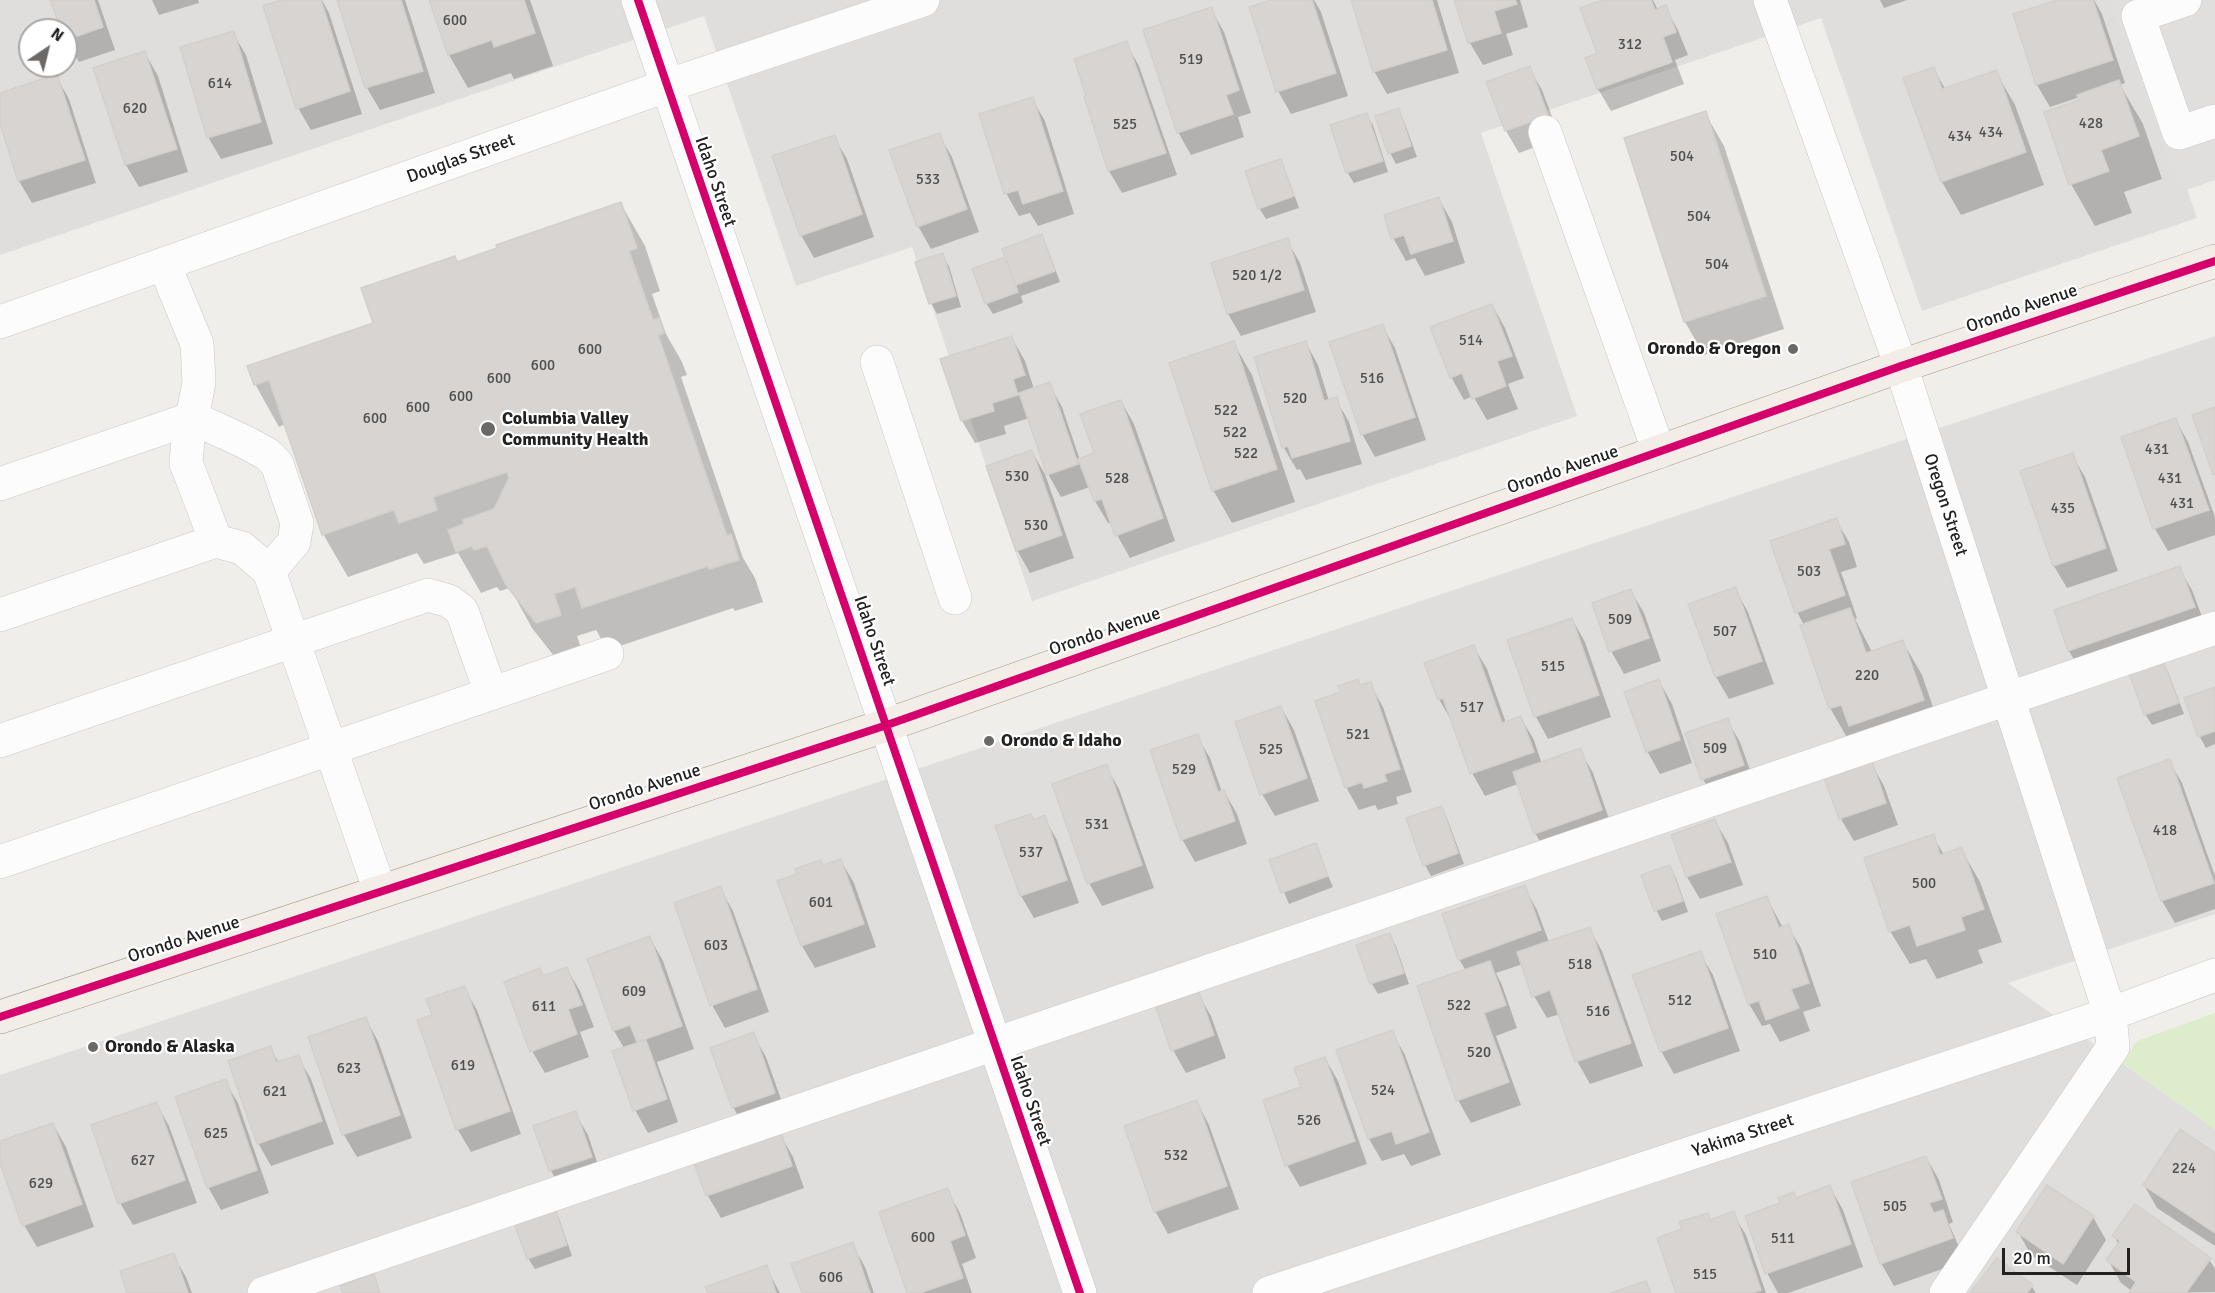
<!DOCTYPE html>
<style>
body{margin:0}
#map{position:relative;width:2215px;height:1293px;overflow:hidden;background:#f0eeeb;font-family:Signika,sans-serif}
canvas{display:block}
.north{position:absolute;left:18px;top:18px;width:60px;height:60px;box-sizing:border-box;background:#fff;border:2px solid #a7a7a7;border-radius:50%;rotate:35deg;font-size:16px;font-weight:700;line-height:24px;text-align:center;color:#222}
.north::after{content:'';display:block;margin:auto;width:21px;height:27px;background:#6a6968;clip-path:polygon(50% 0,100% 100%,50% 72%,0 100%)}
.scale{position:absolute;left:2002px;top:1248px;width:128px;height:27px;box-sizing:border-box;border:3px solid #222;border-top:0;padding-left:8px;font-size:18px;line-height:21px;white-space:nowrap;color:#222;-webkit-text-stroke:4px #fff;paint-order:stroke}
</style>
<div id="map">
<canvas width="2215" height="1293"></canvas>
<div class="north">N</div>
<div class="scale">20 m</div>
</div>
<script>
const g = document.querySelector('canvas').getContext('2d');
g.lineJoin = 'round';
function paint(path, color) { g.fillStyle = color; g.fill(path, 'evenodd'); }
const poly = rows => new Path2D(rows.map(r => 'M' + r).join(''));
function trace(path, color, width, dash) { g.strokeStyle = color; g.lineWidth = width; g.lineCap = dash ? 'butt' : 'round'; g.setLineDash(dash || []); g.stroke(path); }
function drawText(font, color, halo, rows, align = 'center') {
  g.font = font + ' Signika,sans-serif'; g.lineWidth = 4.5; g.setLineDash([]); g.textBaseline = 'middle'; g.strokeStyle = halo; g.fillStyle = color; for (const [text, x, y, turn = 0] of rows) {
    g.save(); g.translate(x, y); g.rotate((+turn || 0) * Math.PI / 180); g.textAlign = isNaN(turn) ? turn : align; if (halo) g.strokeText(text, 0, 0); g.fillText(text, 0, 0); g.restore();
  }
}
const residential = poly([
 [0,0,2122,0,2197,218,1922,311,1821,18,1481,133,1577,416,1032,601,912,247,796,286,704,16,0,255],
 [30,30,66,30,66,66,30,66],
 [2215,336,2215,914,2008,983,2215,1129,2215,1293,0,1293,0,1075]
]);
const grass = poly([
 [2215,1013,2215,1129,2122,1063,2137,1041]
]);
const parking = poly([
 [2109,0,2215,0,2215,180,2181,192]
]);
const shadow = poly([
 [52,0,98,0,115,50,79,62,66,40,66,30,62,30],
 [152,0,198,0,199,3,159,15],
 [287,0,322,0,329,13,362,114,311,130,298,108],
 [339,0,405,0,435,93,380,110,367,88],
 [430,0,530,0,553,66,514,79,511,73,468,88,449,55],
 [1276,0,1314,0,1321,12,1348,96,1291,114,1278,91],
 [1353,0,1437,0,1459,73,1387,94,1374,71],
 [1456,0,1520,0,1528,27,1506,34,1513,55,1483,65,1470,43],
 [1606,0,1653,0,1658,10,1665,7,1678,30,1688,55,1675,60,1684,84,1611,111,1598,89,1587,59,1599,54],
 [1880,0,1907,0,1884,8],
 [2062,0,2094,0,2102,14,2125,83,2120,85,2143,124,2162,179,2124,192,2132,213,2095,226,2071,184,2081,101,2080,97,2050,107,2037,85,2015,15],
 [1211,9,1224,32,1251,113,1238,117,1244,137,1191,155,1178,132],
 [233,33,246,55,273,144,221,159,208,137],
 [1126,43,1139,66,1177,175,1122,193,1109,171,1085,98],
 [145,53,158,76,188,172,139,187,126,165],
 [1529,68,1542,90,1560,138,1519,153,1506,131,1488,83],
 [1933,68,1946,90,1996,72,2015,105,2044,185,1961,215,1942,182,1905,79],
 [56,76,69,99,96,183,32,203,19,181,0,119,0,94],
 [1032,99,1045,121,1074,214,1038,226,1030,213,1019,216,1006,193],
 [1398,110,1404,121,1417,157,1396,164,1390,153],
 [1705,113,1724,146,1784,329,1704,355,1685,322,1626,139],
 [1366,115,1373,125,1388,172,1354,183,1347,172],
 [939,135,952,157,979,232,931,249,918,226],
 [834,137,847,159,874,237,814,258,801,235],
 [1280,161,1286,172,1299,208,1266,219,1259,208],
 [1439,199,1452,222,1465,263,1425,276,1415,258,1406,261,1393,238],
 [621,204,645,246,660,291,652,294,666,334,682,362,687,375,681,377,743,558,755,578,763,602,735,611,733,608,608,650,596,630,577,636,584,657,561,665,532,628,510,588,500,591,497,587,481,593,458,553,424,564,417,553,348,577,323,534,285,424,279,427,255,384,375,324,457,263],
 [1041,236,1047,247,1060,282,1021,296,1023,303,993,314,986,303,974,270,1007,258],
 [1287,240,1300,263,1316,312,1241,336,1228,314,1212,264],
 [942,255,949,266,961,307,937,314,931,303],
 [1492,305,1505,328,1524,378,1508,384,1518,409,1487,420,1473,396,1464,400,1451,377],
 [1382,325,1395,348,1426,440,1375,457,1362,434],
 [1012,338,1025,361,1034,389,1049,384,1062,407,1080,460,1096,453,1121,401,1134,424,1175,541,1130,558,1117,535,1112,522,1108,523,1095,501,1090,487,1061,497,1048,474,1029,418,1004,426,1006,434,975,443,962,421],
 [1233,342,1252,375,1295,502,1232,523,1213,490],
 [1306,343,1318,365,1329,401,1336,399,1349,422,1362,464,1306,480,1300,469,1297,470,1284,448,1256,358],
 [2176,420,2188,442,2215,517,2215,535,2168,551,2155,529,2123,438],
 [1032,452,1045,474,1074,558,1030,573,1017,550],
 [2072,455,2085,477,2118,571,2067,588,2054,566,2022,472],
 [1836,520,1849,542,1857,567,1841,572,1857,618,1855,619,1872,652,1903,642,1922,675,1942,733,1849,741,1830,708,1804,625,1797,612],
 [1849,703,1834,708,1834,705],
 [2179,568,2192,590,2207,630,2082,673,2069,651,2056,611],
 [1735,589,1748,612,1774,684,1729,699,1716,677,1690,605],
 [1631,591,1644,613,1661,661,1624,674,1611,651],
 [1572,619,1585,642,1611,717,1548,739,1536,717,1509,641],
 [1474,647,1487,669,1506,723,1521,718,1534,740,1542,764,1580,750,1593,773,1614,833,1548,856,1535,833,1518,784,1485,796,1472,773,1452,722,1439,699],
 [2163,663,2169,674,2184,714,2152,725,2145,714],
 [1659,681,1672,704,1692,763,1660,774,1647,751],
 [1370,684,1383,707,1412,792,1396,797,1398,804,1378,810,1375,805,1359,810,1346,787,1361,687],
 [2215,689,2215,744,2206,748,2200,737,2186,699],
 [1281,707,1294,730,1319,801,1275,816,1262,794],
 [1727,720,1740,742,1756,787,1716,802,1703,779],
 [1197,736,1210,758,1222,792,1224,791,1237,814,1247,844,1195,862,1182,839],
 [2169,761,2182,783,2215,876,2215,909,2175,923,2162,901,2119,779],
 [1871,763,1884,786,1898,825,1854,841,1841,819,1826,779],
 [1106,766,1119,789,1154,888,1102,906,1089,883],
 [1441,808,1447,818,1464,864,1431,876,1425,865],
 [1044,817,1057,840,1079,903,1034,918,1021,896,997,827,1034,821],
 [1715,821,1728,843,1743,885,1700,899,1687,877,1673,836],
 [1933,836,1944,855,1961,849,1980,882,2002,942,1978,950,1983,963,1937,979,1926,959,1910,964,1890,931],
 [1315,845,1333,887,1289,904,1271,861],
 [841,861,854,883,876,947,815,968,802,946,779,882],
 [1670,867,1676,878,1688,912,1662,921,1656,910],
 [1524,887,1537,910,1549,942,1589,928,1602,951,1643,1066,1590,1084,1577,1061,1560,1014,1547,1018,1534,996,1523,964,1496,973,1502,985,1517,1028,1496,1036,1521,1105,1471,1123,1458,1100,1466,971,1459,959],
 [720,888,733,911,769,1012,725,1028,712,1005,676,904],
 [1767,898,1783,928,1788,926,1801,948,1821,1006,1803,1012,1810,1031,1780,1042,1770,1024,1762,1026,1749,1004,1718,915],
 [1390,935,1396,946,1409,984,1378,994,1372,984,1358,946],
 [650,938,663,961,694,1049,657,1062,678,1122,648,1133,635,1110,624,1048,614,1031],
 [1700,953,1713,975,1740,1051,1674,1074,1661,1051],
 [567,969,580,991,594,1027,580,1032,589,1057,545,1073,532,1051],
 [464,988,477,1010,521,1134,471,1152,458,1130,419,1021,434,1016],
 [1198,994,1211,1016,1226,1058,1186,1073,1173,1050],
 [365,1018,378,1041,412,1138,357,1157,344,1135,310,1038],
 [1392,1032,1405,1055,1441,1155,1411,1166,1404,1154,1382,1161,1369,1139,1338,1051],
 [753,1034,766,1057,787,1116,746,1130,733,1107],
 [270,1048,279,1063,298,1057,311,1079,334,1144,271,1166,258,1143],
 [1325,1058,1338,1081,1367,1164,1300,1187,1287,1165,1303,1088],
 [225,1081,238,1103,269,1193,221,1210,208,1187],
 [1197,1102,1209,1125,1239,1209,1168,1234,1155,1211],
 [156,1103,169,1126,197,1203,133,1225,120,1203],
 [575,1113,588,1135,603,1180,564,1193,551,1171,535,1127],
 [53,1124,66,1147,94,1227,37,1247,24,1225,0,1158,0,1143],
 [780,1134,793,1157,804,1188,721,1218,708,1196,696,1164],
 [2215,1155,2215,1246,2157,1208,2144,1185],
 [1926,1157,1939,1180,1953,1222,1949,1224,1965,1261,1894,1286,1881,1263],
 [1830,1187,1843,1210,1863,1267,1788,1293,1778,1293,1767,1273,1781,1204,1794,1194,1797,1199],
 [2048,1188,2093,1217,2106,1240,2077,1285,2031,1255,2018,1232],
 [947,1190,960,1213,976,1258,962,1264,972,1293,909,1293],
 [553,1207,559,1218,572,1256,535,1269,528,1258],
 [1733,1213,1746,1235,1766,1293,1678,1293,1684,1230,1707,1215,1711,1221],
 [2114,1236,2209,1259,2215,1269,2215,1292,2131,1293,2132,1291,2121,1283,2108,1260,2119,1245],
 [852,1244,865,1267,874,1293,803,1293],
 [173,1255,186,1277,192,1293,129,1293],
 [766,1267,780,1293,709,1293],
 [2032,1287,2036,1293,1972,1293]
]);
const building = poly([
 [50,0,94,0,103,27,66,40,66,30,61,30,50,0],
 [282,0,321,0,350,91,296,109,263,6,282,0],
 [337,0,401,0,423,71,365,88,337,0],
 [429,0,524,0,535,33,494,47,492,40,448,55,429,0],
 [1271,0,1312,0,1336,73,1276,92,1249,7,1271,0],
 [1351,0,1432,0,1447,50,1373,72,1351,0],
 [1454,0,1515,0,1517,4,1494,11,1501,33,1468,43,1454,0],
 [1602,0,1651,0,1655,10,1666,5,1676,32,1663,37,1672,62,1597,89,1585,58,1597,53,1580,8,1602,0],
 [2057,0,2093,0,2113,60,2036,85,2013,14,2057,0],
 [1212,7,1239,90,1226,95,1233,114,1177,133,1143,30,1212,7],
 [234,31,261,122,207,138,180,47,234,31],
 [1127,41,1166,153,1108,171,1084,97,1086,96,1074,59,1127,41],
 [145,51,177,149,125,165,93,68,145,51],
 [1530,66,1548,115,1505,131,1486,82,1530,66],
 [1934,67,1942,89,1997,70,2026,152,1941,182,1903,78,1934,67],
 [57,74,85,160,18,181,0,124,0,93,57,74],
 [2119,80,2139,136,2101,150,2109,171,2069,185,2044,112,2079,100,2077,95,2119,80],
 [1033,97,1063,191,1023,204,1018,190,1004,194,979,114,1033,97],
 [1399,108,1411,146,1388,154,1375,116,1399,108],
 [1706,111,1766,296,1684,322,1624,138,1706,111],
 [1367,113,1383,161,1346,173,1330,125,1367,113],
 [940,133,967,209,917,227,889,150,940,133],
 [835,135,862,214,800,236,772,156,835,135],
 [1281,159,1294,196,1258,209,1245,171,1281,159],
 [1439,197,1453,241,1411,254,1404,235,1391,239,1384,215,1439,197],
 [621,202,637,248,629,251,653,320,659,318,664,333,658,335,727,536,731,534,739,560,709,569,708,566,582,608,575,587,554,594,561,615,536,623,506,585,487,546,474,550,472,546,456,552,448,530,464,524,463,520,494,509,509,478,507,472,433,497,437,510,399,523,394,510,322,535,269,380,254,385,247,366,373,323,361,288,455,256,457,262,497,248,496,245,621,202],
 [1042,234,1055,271,1016,285,1002,249,1042,234],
 [1288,238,1304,290,1227,314,1211,263,1288,238],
 [943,253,956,296,929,304,915,262,943,253],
 [1005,257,1018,292,985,304,972,269,1005,257],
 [1492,304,1512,356,1497,361,1506,386,1472,399,1462,373,1450,378,1430,327,1492,304],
 [1383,324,1415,417,1361,435,1329,342,1383,324],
 [1012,336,1025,375,1013,379,1018,395,992,403,994,411,961,421,940,359,1012,336],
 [1234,341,1277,469,1212,491,1169,363,1234,341],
 [1306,341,1324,401,1337,397,1350,441,1292,458,1288,446,1282,448,1254,357,1306,341],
 [1050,382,1078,464,1047,475,1019,393,1050,382],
 [1121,400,1163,518,1115,536,1102,499,1094,501,1078,459,1094,453,1080,414,1121,400],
 [2215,407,2215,474,2213,475,2192,415,2215,407],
 [2176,418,2209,510,2153,529,2121,437,2176,418],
 [1032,450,1062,535,1016,551,986,466,1032,450],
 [2073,453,2106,548,2053,566,2020,471,2073,453],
 [1837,518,1845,544,1829,549,1845,595,1795,613,1770,541,1837,518],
 [2180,566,2195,607,2068,651,2054,610,2180,566],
 [1736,587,1762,661,1715,677,1688,604,1736,587],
 [1631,589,1649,638,1609,652,1592,603,1631,589],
 [1850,608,1866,653,1903,640,1924,700,1849,726,1841,704,1829,709,1800,625,1850,608],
 [1572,618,1599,695,1534,717,1507,640,1572,618],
 [1474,645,1502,723,1521,716,1534,752,1470,774,1443,698,1438,700,1424,663,1474,645],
 [2163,661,2179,703,2144,715,2129,673,2163,661],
 [1358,679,1360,685,1371,682,1400,769,1384,774,1387,781,1364,788,1362,782,1345,788,1315,701,1341,692,1338,686,1358,679],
 [1659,679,1680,740,1646,752,1624,692,1659,679],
 [2215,687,2215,731,2198,737,2184,698,2215,687],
 [1281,706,1307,778,1260,795,1235,722,1281,706],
 [1728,718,1744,765,1701,780,1685,733,1728,718],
 [1198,734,1218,792,1224,790,1235,821,1181,840,1150,750,1198,734],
 [1581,748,1602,810,1534,834,1513,772,1581,748],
 [2170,759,2214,883,2161,901,2117,778,2170,759],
 [1872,761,1886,803,1839,819,1824,778,1872,761],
 [1107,764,1142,865,1087,884,1052,784,1107,764],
 [1442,806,1458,853,1423,866,1406,818,1442,806],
 [1031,814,1034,820,1045,815,1067,880,1020,896,995,826,1031,814],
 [1715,819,1731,862,1686,877,1671,835,1715,819],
 [1934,834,1940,855,1962,847,1984,909,1961,917,1965,930,1917,946,1910,925,1889,932,1864,858,1934,834],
 [1316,843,1328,876,1281,893,1269,860,1316,843],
 [841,859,864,924,801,946,777,881,797,874,795,869,821,860,823,865,841,859],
 [1670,865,1683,901,1654,911,1641,875,1670,865],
 [1525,885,1541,930,1458,960,1442,914,1525,885],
 [721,886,757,989,710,1006,674,903,721,886],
 [1767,896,1779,928,1789,924,1809,983,1791,989,1799,1008,1766,1020,1759,1001,1748,1004,1716,914,1767,896],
 [1590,927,1631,1043,1575,1062,1550,990,1532,997,1517,952,1590,927],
 [1390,933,1404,973,1370,984,1356,945,1390,933],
 [650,936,682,1026,637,1042,630,1025,613,1031,587,959,650,936],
 [1701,951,1728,1028,1660,1052,1632,975,1701,951],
 [1490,961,1506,1005,1484,1013,1509,1082,1456,1101,1417,986,1490,961],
 [567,967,582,1005,568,1009,577,1034,530,1052,504,982,540,968,543,976,567,967],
 [465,986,510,1111,456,1130,417,1020,432,1015,426,999,465,986],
 [1199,992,1214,1035,1171,1051,1156,1007,1199,992],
 [366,1017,400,1115,342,1135,308,1037,366,1017],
 [1393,1030,1429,1132,1396,1144,1392,1131,1368,1139,1336,1050,1393,1030],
 [754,1032,775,1093,732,1108,710,1048,754,1032],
 [646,1040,667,1099,633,1111,612,1051,646,1040],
 [271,1046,276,1062,299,1055,322,1121,257,1144,228,1061,271,1046],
 [1325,1057,1355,1141,1285,1166,1263,1100,1301,1087,1294,1068,1325,1057],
 [226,1079,257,1170,207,1188,175,1097,226,1079],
 [1197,1100,1227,1186,1154,1212,1124,1126,1197,1100],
 [157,1102,185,1180,118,1204,91,1125,157,1102],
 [576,1111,592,1157,549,1171,533,1126,576,1111],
 [53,1123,82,1204,22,1226,0,1163,0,1141,53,1123],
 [2180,1129,2215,1153,2215,1233,2143,1185,2180,1129],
 [781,1133,792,1166,706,1196,694,1163,781,1133],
 [1926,1156,1942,1199,1929,1203,1934,1213,1943,1210,1953,1238,1880,1264,1851,1182,1926,1156],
 [1830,1185,1851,1244,1765,1274,1745,1216,1780,1203,1778,1198,1794,1192,1796,1198,1830,1185],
 [2047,1185,2094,1216,2063,1264,2016,1232,2047,1185],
 [948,1188,965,1235,950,1241,963,1278,920,1293,907,1293,879,1212,948,1188],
 [2135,1204,2211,1258,2186,1293,2129,1293,2136,1282,2106,1260,2120,1241,2112,1236,2135,1204],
 [554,1205,567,1245,527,1259,513,1220,554,1205],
 [1734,1211,1761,1290,1753,1293,1676,1293,1657,1238,1682,1229,1679,1222,1708,1213,1710,1220,1734,1211],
 [853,1242,870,1293,802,1293,791,1264,853,1242],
 [174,1253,188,1293,127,1293,120,1271,174,1253],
 [1997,1258,2033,1285,2027,1293,1970,1293,1997,1258],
 [767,1265,776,1293,708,1293,705,1287,767,1265],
 [374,1274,380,1293,343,1293,340,1286,374,1274],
 [1646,1281,1651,1293,1611,1293,1646,1281]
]);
const minor = poly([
 [638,0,1080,1293],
 [1770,0,1901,366,2110,1014,2113,1047,1946,1293],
 [2185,0,2138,16,2179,133,2215,121],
 [1545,132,1659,452],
 [164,264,197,344,199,382,188,440,186,463,216,541,242,548,269,571,380,891],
 [0,322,666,86,923,0],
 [877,362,955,598],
 [0,484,193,418,245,442,267,454,277,464,297,523,294,542,269,571],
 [0,615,216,541],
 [0,741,428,595,449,601,462,611,491,693],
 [0,862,607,654],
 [264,1293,2215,628],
 [1269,1293,2110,1014,2215,975]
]);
const major = poly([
 [0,1017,887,725,1901,366,2215,261]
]);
const cycleway = poly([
 [638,0,1080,1293],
 [0,1017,887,725,1901,366,2215,261]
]);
const markers = [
 [1793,349,6,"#6a6968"],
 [488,429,8,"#6a6968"],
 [989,741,6,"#6a6968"],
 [93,1047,6,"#6a6968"]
];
const numberNames = [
 ["600",455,21],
 ["312",1630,45],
 ["519",1191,60],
 ["614",220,84],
 ["620",135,109],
 ["428",2091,124],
 ["525",1125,125],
 ["434",1991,133],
 ["434",1960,137],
 ["504",1682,157],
 ["533",928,180],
 ["504",1699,217],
 ["504",1717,265],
 ["520 1/2",1257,276],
 ["514",1471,341],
 ["600",590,350],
 ["600",543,366],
 ["600",499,379],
 ["516",1372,379],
 ["600",461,397],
 ["520",1295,399],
 ["600",418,408],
 ["522",1226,411],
 ["600",375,419],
 ["522",1235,433],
 ["431",2157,450],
 ["522",1246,454],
 ["530",1017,477],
 ["528",1117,479],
 ["431",2170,479],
 ["431",2182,504],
 ["435",2063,509],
 ["530",1036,526],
 ["503",1809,572],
 ["509",1620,620],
 ["507",1725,632],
 ["515",1553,667],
 ["220",1867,676],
 ["517",1472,708],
 ["521",1358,735],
 ["509",1715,749],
 ["525",1271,750],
 ["529",1184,770],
 ["531",1097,825],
 ["418",2165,831],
 ["537",1031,853],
 ["500",1924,884],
 ["601",821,903],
 ["603",716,946],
 ["510",1765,955],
 ["518",1580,965],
 ["609",634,992],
 ["512",1680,1001],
 ["522",1459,1006],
 ["611",544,1007],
 ["516",1598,1012],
 ["520",1479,1053],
 ["619",463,1066],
 ["623",349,1069],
 ["524",1383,1091],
 ["621",275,1092],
 ["526",1309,1121],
 ["625",216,1134],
 ["532",1176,1156],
 ["627",143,1161],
 ["224",2184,1169],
 ["629",41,1184],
 ["505",1895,1207],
 ["600",923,1238],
 ["511",1783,1239],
 ["515",1705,1275],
 ["606",831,1278]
];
const streetNames = [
 ["Douglas Street",461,159,-20],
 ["Idaho Street",715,182,71],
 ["Orondo Avenue",2022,309,-19],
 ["Orondo Avenue",1563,470,-19],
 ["Oregon Street",1945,505,72],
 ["Orondo Avenue",1105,632,-19],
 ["Idaho Street",874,641,71],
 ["Orondo Avenue",645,788,-18],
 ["Orondo Avenue",184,940,-18],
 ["Idaho Street",1030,1101,71],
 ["Yakima Street",1743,1136,-18]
];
const poiNames = [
 ["Orondo & Oregon",1781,349,"right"],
 ["Columbia Valley",502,419],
 ["Community Health",502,440],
 ["Orondo & Idaho",1001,741],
 ["Orondo & Alaska",105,1047]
];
paint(residential, '#dfdedc');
paint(grass, '#ddeccb');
paint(parking, '#e0dfde');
paint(shadow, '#0003');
paint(building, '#d7d4d2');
trace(building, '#d3d0cc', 1.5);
trace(minor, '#c9c8c7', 34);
trace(major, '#a79c86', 34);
trace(minor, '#fdfcfc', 33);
trace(major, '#f3ede7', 33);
trace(cycleway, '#d6006c', 8);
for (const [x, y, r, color] of markers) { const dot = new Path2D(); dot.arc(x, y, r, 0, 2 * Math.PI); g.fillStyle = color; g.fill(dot); trace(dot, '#fff', 2); }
drawText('15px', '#4f4e4e', null, numberNames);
drawText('18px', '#222', '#fff', streetNames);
drawText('bold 18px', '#222', '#fff', poiNames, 'left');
</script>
